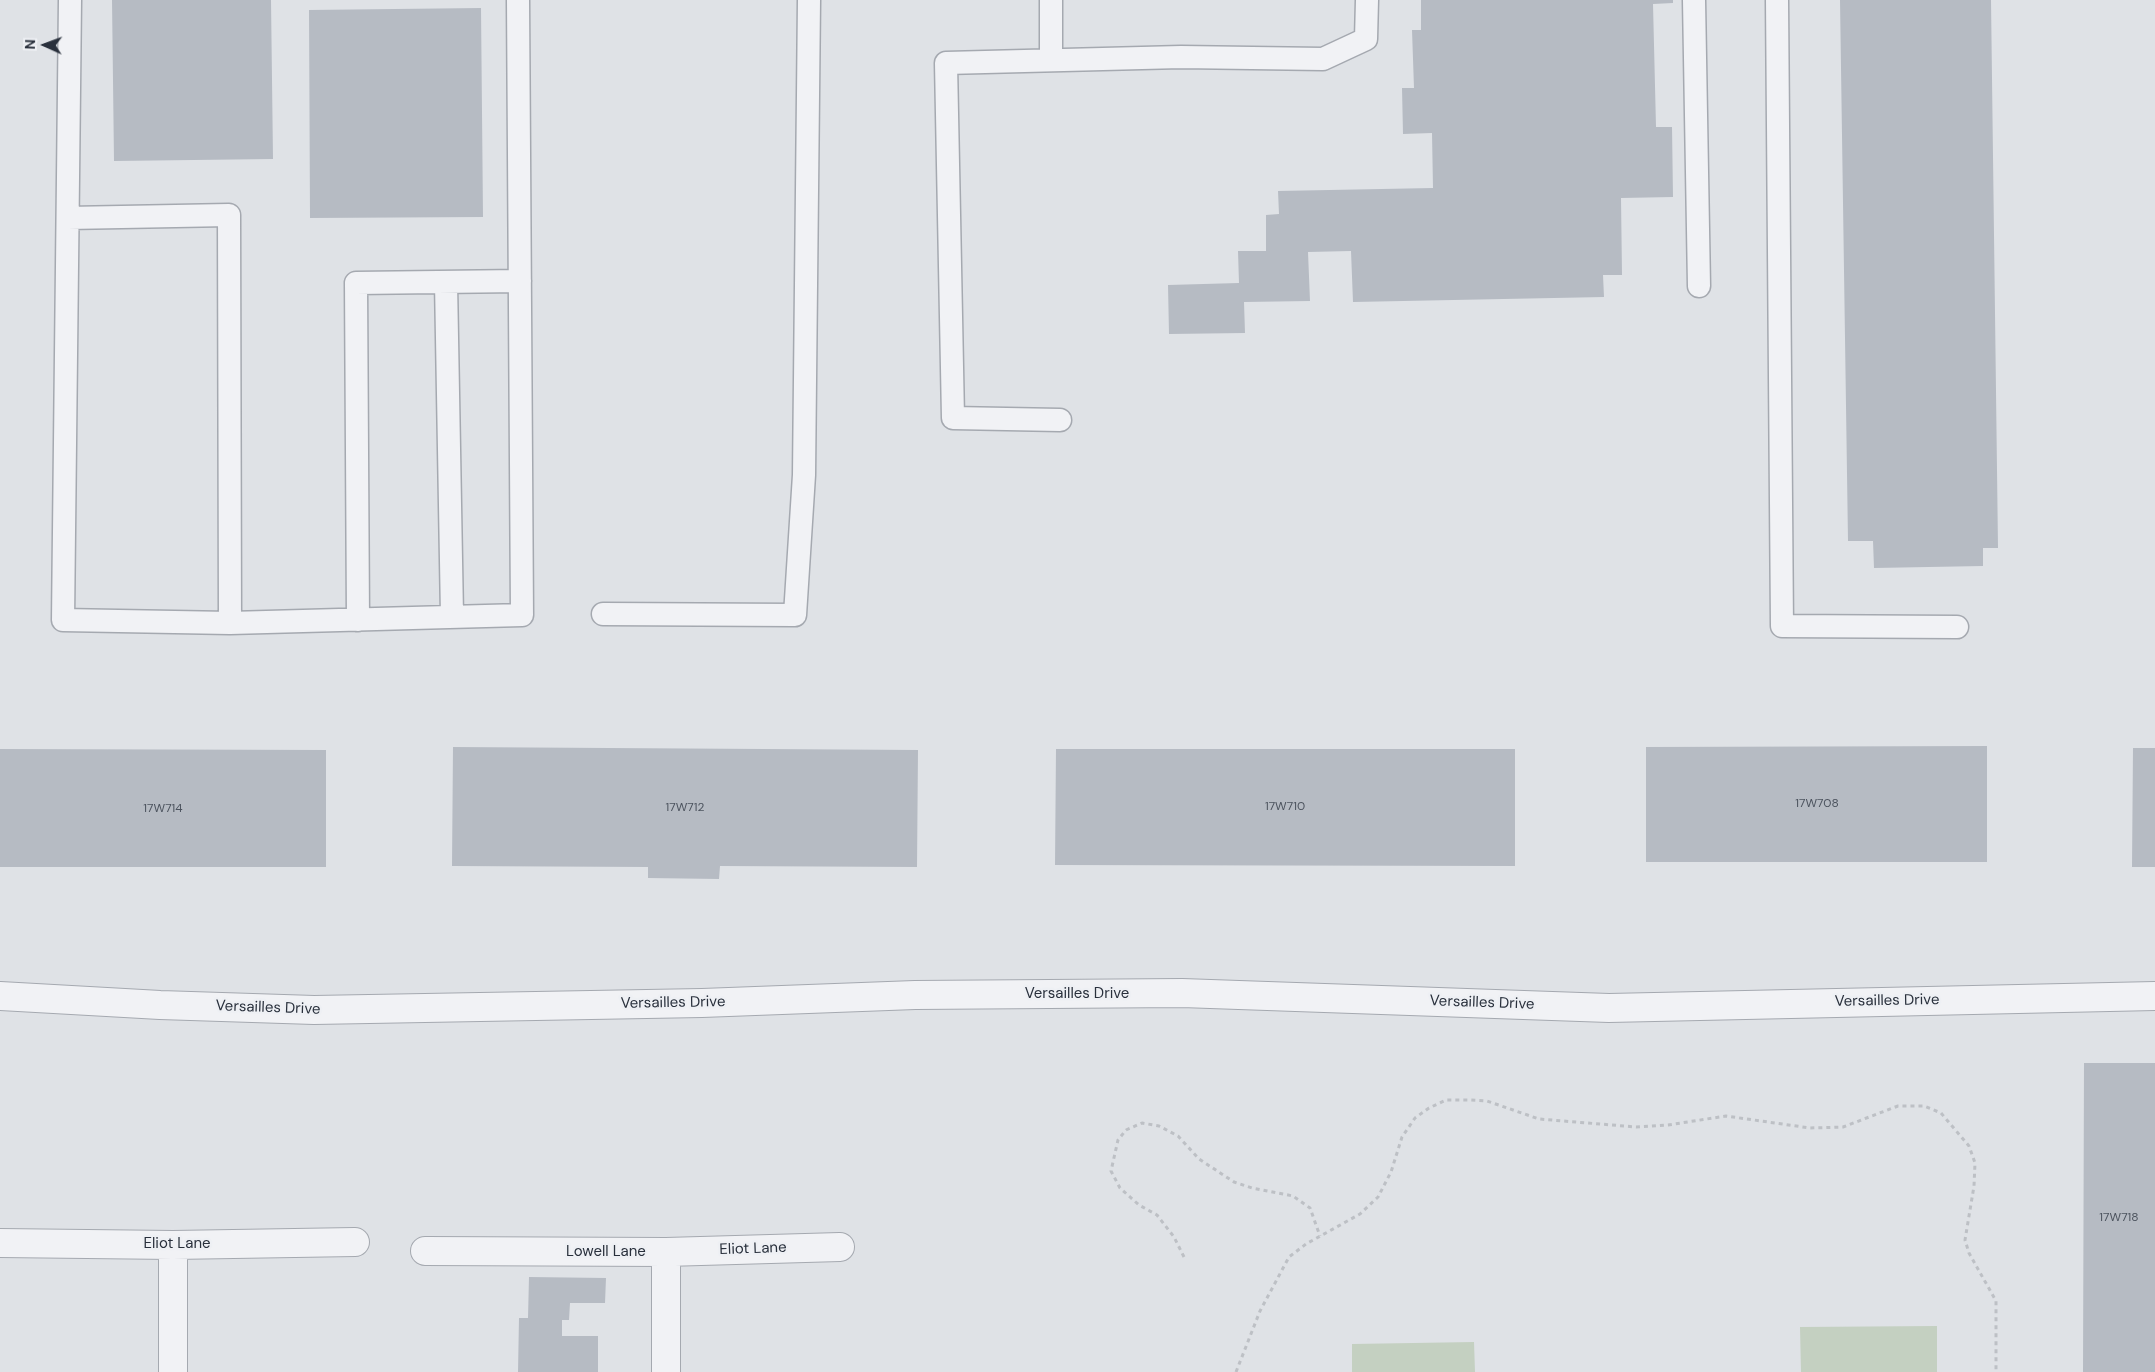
<!DOCTYPE html>
<style>
body{margin:0}
#map{position:relative;width:2155px;height:1372px;overflow:hidden;background:#dfe2e6;font-family:"DM Sans",sans-serif}
canvas{display:block}
.north{position:absolute;left:20px;top:20px;width:50px;height:50px;-webkit-text-stroke:4px #eef0f4;paint-order:stroke;rotate:272deg;font-size:14px;font-weight:700;line-height:20px;text-align:center;color:#29303c}
.north::after{content:'';display:block;margin:auto;width:18px;height:22px;background:#29303c;clip-path:polygon(50% 0,100% 100%,50% 72%,0 100%)}
</style>
<div id="map">
<canvas width="2155" height="1372"></canvas>
<div class="north">N</div>
</div>
<script>
const g = document.querySelector('canvas').getContext('2d');
g.lineJoin = 'round';
function paint(path, color) { g.fillStyle = color; g.fill(path, 'evenodd'); }
const poly = rows => new Path2D(rows.map(r => 'M' + r).join(''));
function trace(path, color, width, dash) { g.strokeStyle = color; g.lineWidth = width; g.lineCap = dash ? 'butt' : 'round'; g.setLineDash(dash || []); g.stroke(path); }
function drawText(font, color, halo, rows, align = 'center') {
  g.font = font + ' "DM Sans",sans-serif'; g.lineWidth = 5; g.setLineDash([]); g.textBaseline = 'middle'; g.strokeStyle = halo; g.fillStyle = color; for (const [text, x, y, turn = 0] of rows) {
    g.save(); g.translate(x, y); g.rotate((+turn || 0) * Math.PI / 180); g.textAlign = isNaN(turn) ? turn : align; if (halo) g.strokeText(text, 0, 0); g.fillText(text, 0, 0); g.restore();
  }
}
const green = poly([
 [1937,1326,1937,1372,1801,1372,1800,1327],
 [1474,1342,1475,1372,1352,1372,1352,1344]
]);
const building = poly([
 [112,0,271,0,273,159,114,161],
 [1421,0,1673,0,1673,3,1653,4,1656,127,1672,127,1673,197,1621,198,1622,275,1603,275,1604,297,1353,302,1351,251,1308,252,1310,301,1244,302,1245,333,1169,334,1168,285,1239,283,1238,251,1266,251,1266,215,1279,214,1278,191,1433,188,1432,133,1403,134,1402,88,1414,88,1412,30,1421,30],
 [1840,0,1991,0,1998,548,1983,548,1983,566,1874,568,1873,541,1848,541],
 [481,8,483,217,310,218,309,10],
 [1987,746,1987,862,1646,862,1646,747],
 [453,747,918,750,917,867,720,866,719,879,648,878,648,867,452,866],
 [2133,748,2155,748,2155,867,2132,867],
 [0,749,326,750,326,867,0,867],
 [1056,749,1515,749,1515,866,1055,865],
 [2084,1063,2155,1063,2155,1372,2083,1372],
 [529,1277,606,1278,605,1303,570,1303,569,1320,562,1320,562,1336,598,1336,598,1372,518,1372,519,1318,528,1318]
]);
const path = poly([
 [1184,1257,1174,1237,1157,1215,1139,1205,1120,1188,1111,1171,1118,1140,1126,1130,1142,1123,1159,1126,1178,1136,1199,1159,1234,1182,1252,1188,1293,1196,1310,1208,1320,1236],
 [1236,1372,1260,1311,1289,1257,1306,1244,1360,1214,1378,1197,1391,1172,1402,1137,1415,1118,1429,1108,1446,1100,1470,1100,1487,1101,1539,1119,1636,1127,1668,1125,1726,1116,1810,1128,1843,1127,1898,1106,1924,1106,1941,1113,1969,1146,1975,1163,1974,1186,1965,1240,1969,1253,1996,1301,1996,1372]
]);
const service = poly([
 [1051,0,1051,60],
 [1694,0,1699,286],
 [1777,0,1782,626,1957,627],
 [68,218,229,215,230,623,63,620,70,0],
 [446,282,452,616],
 [1060,420,953,418,946,63,1181,57,1323,59,1366,39,1367,0],
 [603,614,795,615,804,475,809,0],
 [358,620,356,283,520,281],
 [230,623,522,615,518,0]
]);
const minor = poly([
 [0,996,160,1005,314,1010,702,1003,915,995,1182,993,1609,1008,2155,996],
 [0,1243,173,1245,355,1242],
 [425,1251,666,1252,840,1247],
 [173,1372,173,1245],
 [666,1372,666,1252]
]);
const numberNames = [
 ["17W708",1817,804],
 ["17W710",1285,807],
 ["17W712",685,808],
 ["17W714",163,809],
 ["17W718",2119,1218]
];
const streetNames = [
 ["Versailles Drive",1077,994],
 ["Versailles Drive",1887,1001,-1],
 ["Versailles Drive",673,1003,-1],
 ["Versailles Drive",1482,1003,2],
 ["Versailles Drive",268,1008,2],
 ["Eliot Lane",177,1244],
 ["Eliot Lane",753,1249,-2],
 ["Lowell Lane",606,1252]
];
paint(green, '#c4d0c1');
paint(building, '#b6bbc3');
trace(service, '#a5a9b0', 25);
trace(minor, '#a5a9b0', 30);
trace(path, '#bdc0c5', 3, [4, 4]);
trace(service, '#f1f2f5', 22);
trace(minor, '#f1f2f5', 28);
drawText('12px', '#4c535e', null, numberNames);
drawText('15px', '#29303c', '#eef0f4', streetNames);
</script>
